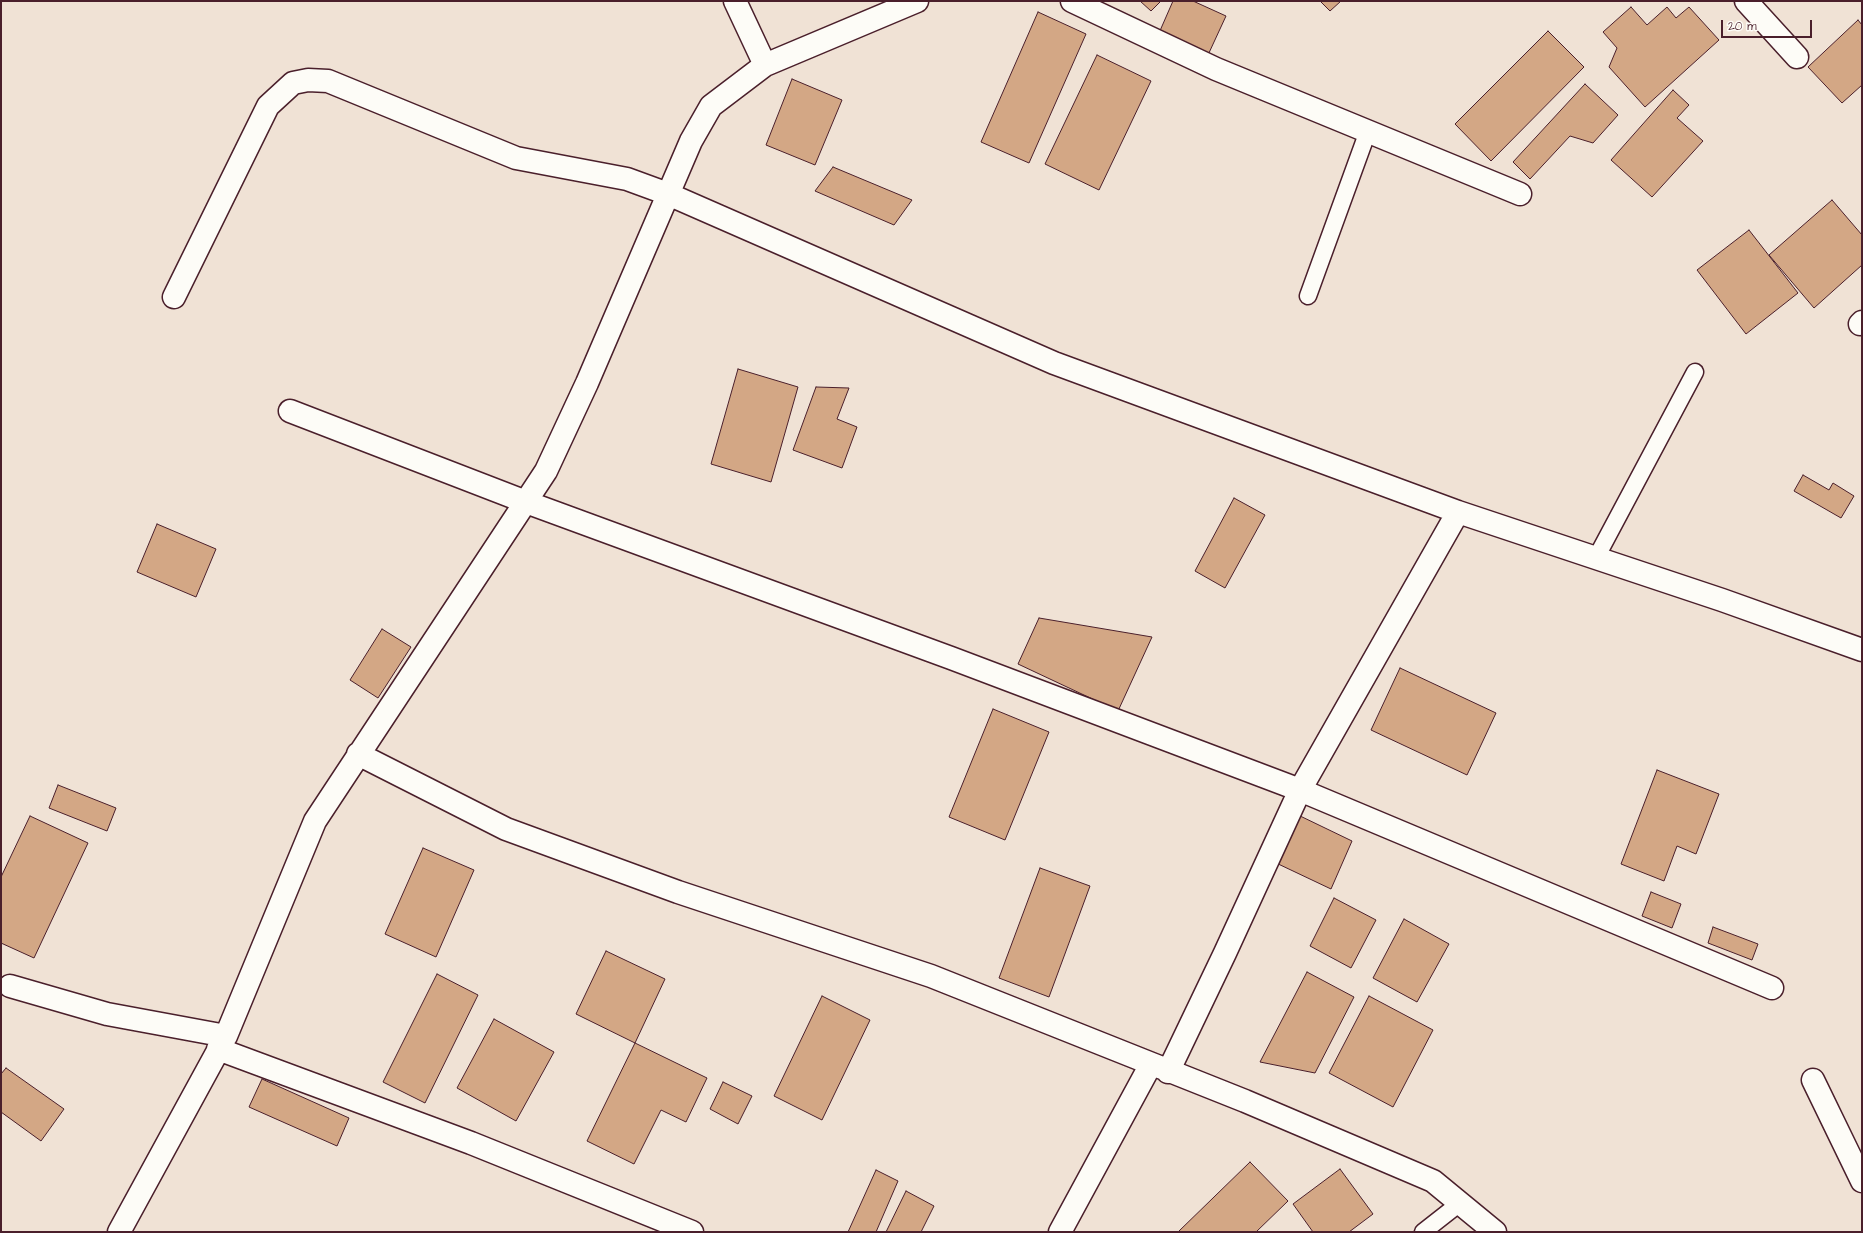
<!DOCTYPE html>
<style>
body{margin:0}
#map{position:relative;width:1863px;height:1233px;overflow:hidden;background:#f0e2d5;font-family:"Architects Daughter",sans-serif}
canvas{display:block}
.frame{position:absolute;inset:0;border:2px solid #4a1f2b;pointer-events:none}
.scale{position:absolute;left:1721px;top:20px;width:91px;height:18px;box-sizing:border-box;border:2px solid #4a1f2b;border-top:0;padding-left:5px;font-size:12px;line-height:14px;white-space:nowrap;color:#4a1f2b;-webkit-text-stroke:3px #fdfcf7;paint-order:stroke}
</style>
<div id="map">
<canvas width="1863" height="1233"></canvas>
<div class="frame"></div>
<div class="scale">20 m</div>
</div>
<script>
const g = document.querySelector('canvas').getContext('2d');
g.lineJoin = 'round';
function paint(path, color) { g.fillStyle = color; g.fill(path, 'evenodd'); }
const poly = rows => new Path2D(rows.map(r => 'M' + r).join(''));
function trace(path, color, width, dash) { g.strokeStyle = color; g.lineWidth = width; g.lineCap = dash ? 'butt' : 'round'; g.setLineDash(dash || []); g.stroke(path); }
const building = poly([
 [1140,1,1161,1,1151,11,1140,1],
 [1173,1,1193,1,1226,16,1208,55,1159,33,1173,1],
 [1320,1,1341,1,1330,11,1320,1],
 [1631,7,1647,25,1667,7,1676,18,1689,7,1719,40,1645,107,1609,67,1617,48,1603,32,1631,7],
 [1038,12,1086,34,1029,163,981,142,1038,12],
 [1858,20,1862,25,1862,85,1842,103,1808,67,1858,20],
 [1548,31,1584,67,1491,161,1455,124,1548,31],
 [1097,55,1151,81,1099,190,1045,164,1097,55],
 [792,79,842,100,815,165,766,145,792,79],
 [1585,84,1618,115,1593,143,1570,136,1530,179,1513,162,1585,84],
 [1673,90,1689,105,1677,118,1703,141,1652,197,1611,160,1673,90],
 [833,167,912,200,894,225,815,191,833,167],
 [1832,200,1862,235,1862,265,1814,308,1769,255,1832,200],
 [1749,230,1798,293,1746,334,1697,270,1749,230],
 [738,369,798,387,771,482,711,464,738,369],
 [816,387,849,388,837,419,857,427,842,468,793,450,816,387],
 [1803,475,1829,490,1833,483,1854,496,1841,518,1794,491,1803,475],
 [1234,498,1265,515,1225,588,1195,571,1234,498],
 [157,524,216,549,196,597,137,572,157,524],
 [1039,618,1152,637,1118,711,1018,664,1039,618],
 [382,629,411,647,378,698,350,680,382,629],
 [1400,668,1496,713,1467,775,1371,730,1400,668],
 [993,709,1049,732,1005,840,949,817,993,709],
 [1657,770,1719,794,1696,854,1677,846,1664,881,1621,864,1657,770],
 [58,785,116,808,107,831,49,808,58,785],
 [1296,814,1352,841,1331,889,1274,862,1296,814],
 [30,816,88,843,34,958,1,943,1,877,30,816],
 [423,848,474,870,436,957,385,934,423,848],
 [1040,868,1090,886,1049,997,999,978,1040,868],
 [1651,892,1681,904,1672,928,1642,916,1651,892],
 [1334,898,1376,920,1351,968,1310,946,1334,898],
 [1404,919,1449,944,1417,1002,1373,978,1404,919],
 [1713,927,1758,944,1752,960,1708,943,1713,927],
 [606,951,665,979,635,1043,576,1014,606,951],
 [1307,972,1354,997,1315,1073,1260,1062,1307,972],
 [437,974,478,995,425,1103,383,1082,437,974],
 [822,996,870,1020,822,1120,774,1096,822,996],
 [1369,996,1433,1030,1393,1107,1329,1073,1369,996],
 [494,1019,554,1052,516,1121,457,1088,494,1019],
 [635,1043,707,1078,686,1122,661,1110,634,1164,587,1141,635,1043],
 [6,1068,64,1109,41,1141,1,1112,1,1074,6,1068],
 [262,1079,349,1118,337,1146,249,1107,262,1079],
 [723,1082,752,1096,738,1124,710,1109,723,1082],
 [1250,1162,1288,1201,1256,1232,1178,1232,1250,1162],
 [1340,1169,1373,1214,1349,1232,1313,1232,1293,1204,1340,1169],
 [876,1170,898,1181,876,1232,848,1232,876,1170],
 [906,1191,934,1206,921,1232,886,1232,906,1191]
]);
const lane = poly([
 [1308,296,1368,131],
 [1596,558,1695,372],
 [1423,1232,1460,1203]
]);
const street = poly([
 [735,1,765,65],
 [1072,1,1216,69,1520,194],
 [1746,1,1797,57],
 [174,297,268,106,293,83,308,80,328,81,516,158,627,179,668,194,1054,363,1458,512,1722,600,1862,650],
 [1860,324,1862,322],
 [290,411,526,502,951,658,1300,790,1772,988],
 [358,754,506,829,678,892,931,976,1245,1101,1433,1181,1495,1232],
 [10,986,107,1014,226,1036],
 [218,1049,471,1143,692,1232],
 [1168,1072,1225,953,1300,790,1458,512],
 [1813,1080,1862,1181],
 [119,1232,226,1036,315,821,546,471,587,383,691,141,711,106,765,65,917,1],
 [1060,1232,1151,1064]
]);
paint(building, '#d3a785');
trace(building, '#4a1f2b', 1);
trace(lane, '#4a1f2b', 19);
trace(street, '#4a1f2b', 25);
trace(lane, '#fdfcf7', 16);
trace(street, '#fdfcf7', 22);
</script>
